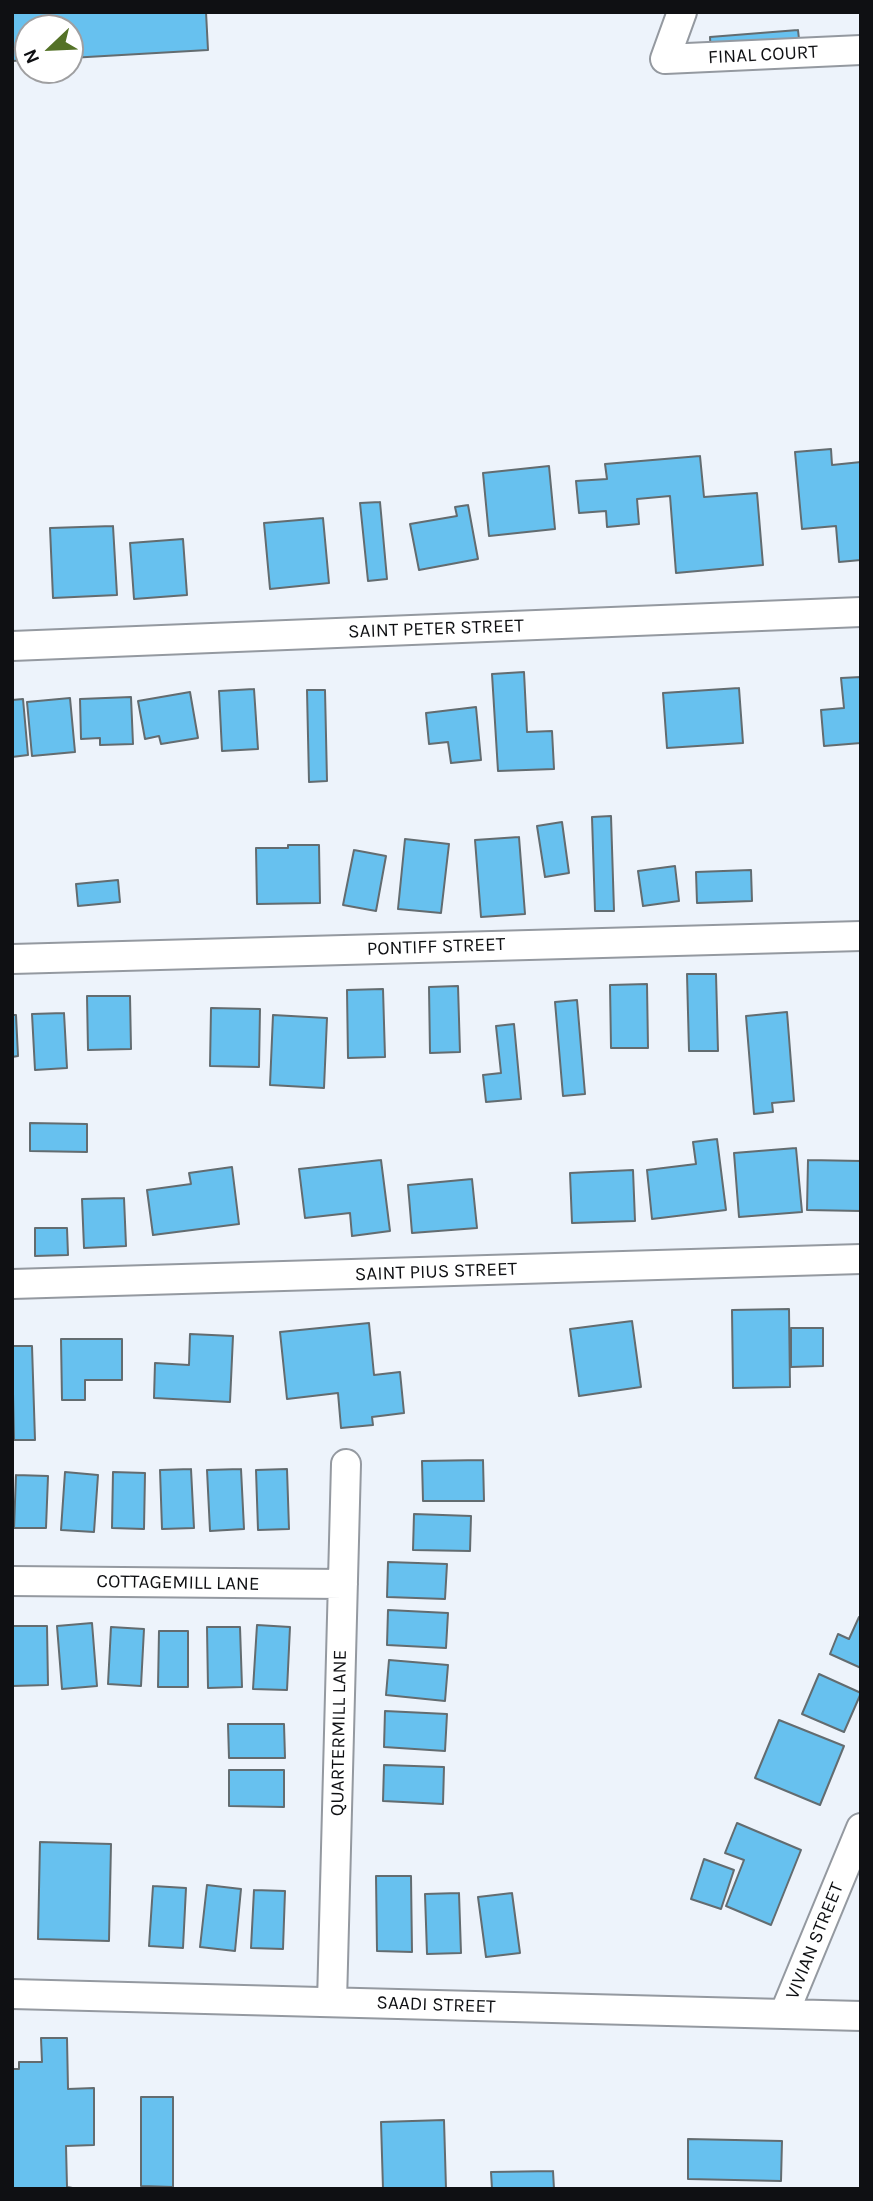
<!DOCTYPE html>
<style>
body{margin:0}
#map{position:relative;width:873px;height:2201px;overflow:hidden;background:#edf3fb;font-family:Karla,sans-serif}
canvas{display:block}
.frame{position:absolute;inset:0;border:14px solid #0f1013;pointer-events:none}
.north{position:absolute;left:14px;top:14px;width:70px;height:70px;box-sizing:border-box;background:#fff;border:2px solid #9f9fa1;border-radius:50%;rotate:247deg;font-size:19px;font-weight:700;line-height:28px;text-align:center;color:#0f1013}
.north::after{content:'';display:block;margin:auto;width:24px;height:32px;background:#547227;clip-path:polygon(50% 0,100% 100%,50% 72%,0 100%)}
</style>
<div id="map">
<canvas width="873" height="2201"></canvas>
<div class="frame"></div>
<div class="north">N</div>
</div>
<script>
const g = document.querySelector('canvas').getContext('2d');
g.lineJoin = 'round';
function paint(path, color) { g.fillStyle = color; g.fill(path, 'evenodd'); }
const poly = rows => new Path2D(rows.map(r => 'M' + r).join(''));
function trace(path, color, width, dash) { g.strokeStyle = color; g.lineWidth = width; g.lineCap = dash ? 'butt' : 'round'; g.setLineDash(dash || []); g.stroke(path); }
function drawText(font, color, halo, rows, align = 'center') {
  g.font = font + ' Karla,sans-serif'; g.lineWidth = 5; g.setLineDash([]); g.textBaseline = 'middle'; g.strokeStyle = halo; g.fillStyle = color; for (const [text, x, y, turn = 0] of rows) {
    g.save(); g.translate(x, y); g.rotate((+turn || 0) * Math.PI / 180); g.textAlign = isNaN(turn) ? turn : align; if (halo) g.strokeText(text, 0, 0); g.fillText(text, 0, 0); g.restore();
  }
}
const building = poly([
 [12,12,206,12,208,50,70,58,70,28,28,28,28,60,12,61,12,12],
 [798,30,800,48,711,56,710,37,798,30],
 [831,449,832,465,861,462,861,560,839,562,836,526,802,529,795,452,831,449],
 [700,456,704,497,757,493,763,565,676,573,670,496,637,499,639,524,607,527,606,511,579,513,576,481,607,479,605,464,700,456],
 [549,466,555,529,489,536,483,473,549,466],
 [380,502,387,579,368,581,360,503,380,502],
 [468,505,478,559,419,570,410,524,457,516,455,507,468,505],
 [323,518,329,583,270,589,264,523,323,518],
 [113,526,117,595,53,598,50,528,113,526],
 [183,539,187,595,134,599,130,543,183,539],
 [524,672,527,732,552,731,554,769,498,771,492,674,524,672],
 [861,677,861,743,824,746,821,710,844,708,841,678,861,677],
 [739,688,743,743,667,748,663,693,739,688],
 [254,689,258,749,222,751,219,691,254,689],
 [307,690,325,690,327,781,309,782,307,690],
 [190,692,198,738,161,744,159,736,145,739,138,701,190,692],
 [131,697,133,744,100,745,100,738,81,739,80,699,131,697],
 [70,698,75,752,32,756,27,702,70,698],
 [23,699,28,755,12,757,12,700,23,699],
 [476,707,481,760,451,763,448,742,429,744,426,713,476,707],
 [611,816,614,911,595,911,592,817,611,816],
 [562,822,569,873,545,877,537,826,562,822],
 [519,837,525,914,481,917,475,840,519,837],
 [405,839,449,844,441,913,398,909,405,839],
 [288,845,319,845,320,903,257,904,256,848,288,848,288,845],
 [354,850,386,856,376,911,343,905,354,850],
 [675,866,679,901,643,906,638,871,675,866],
 [751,870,752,901,697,903,696,872,751,870],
 [118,880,120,902,78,906,76,884,118,880],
 [687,974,716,974,718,1051,689,1051,687,974],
 [647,984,648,1048,611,1048,610,985,647,984],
 [458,986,460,1052,430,1053,429,987,458,986],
 [383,989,385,1057,348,1058,347,990,383,989],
 [87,996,130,996,131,1049,88,1050,87,996],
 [577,1000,585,1094,563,1096,555,1002,577,1000],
 [211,1008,260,1009,259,1067,210,1066,211,1008],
 [787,1012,794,1101,772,1103,773,1112,754,1114,746,1016,787,1012],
 [64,1013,67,1068,35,1070,32,1014,64,1013],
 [12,1015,16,1015,18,1056,12,1057,12,1015],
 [273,1015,327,1018,324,1088,270,1085,273,1015],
 [514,1024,521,1099,486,1102,483,1075,501,1073,496,1026,514,1024],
 [30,1123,87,1124,87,1152,30,1151,30,1123],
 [717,1139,726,1210,652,1219,647,1170,696,1164,693,1142,717,1139],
 [796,1148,802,1212,739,1217,734,1153,796,1148],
 [381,1160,390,1231,352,1236,350,1213,305,1218,299,1169,381,1160],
 [808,1160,861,1161,861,1211,807,1210,808,1160],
 [232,1167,239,1224,153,1235,147,1190,191,1184,189,1173,232,1167],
 [633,1170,635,1221,572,1223,570,1173,633,1170],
 [472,1179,477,1228,412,1233,408,1185,472,1179],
 [124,1198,126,1246,84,1248,82,1199,124,1198],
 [35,1228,67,1228,68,1255,35,1256,35,1228],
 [789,1309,790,1387,733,1388,732,1310,789,1309],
 [632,1321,641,1387,579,1396,570,1329,632,1321],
 [369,1323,374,1375,400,1372,404,1413,372,1417,373,1425,341,1428,338,1393,287,1399,280,1332,369,1323],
 [791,1328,823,1328,823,1366,791,1367,791,1328],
 [190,1334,233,1336,230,1402,154,1398,155,1363,189,1365,190,1334],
 [61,1339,122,1339,122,1380,85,1380,85,1400,62,1400,61,1339],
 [12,1346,32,1346,35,1440,14,1440,12,1346],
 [483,1460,484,1501,423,1501,422,1461,483,1460],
 [191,1469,194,1528,162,1529,160,1470,191,1469],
 [241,1469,244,1529,210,1531,207,1470,241,1469],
 [287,1469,289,1529,258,1530,256,1470,287,1469],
 [65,1472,98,1475,94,1532,61,1530,65,1472],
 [113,1472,145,1473,144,1529,112,1528,113,1472],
 [16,1475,48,1476,46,1528,14,1528,16,1475],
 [414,1514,471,1516,470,1551,413,1550,414,1514],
 [388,1562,447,1564,445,1599,387,1597,388,1562],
 [388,1610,448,1613,446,1648,387,1645,388,1610],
 [859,1617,861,1618,861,1668,830,1654,838,1634,849,1639,859,1617],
 [92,1623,97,1686,62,1689,57,1626,92,1623],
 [257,1625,290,1627,287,1690,253,1689,257,1625],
 [12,1626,47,1626,48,1685,12,1686,12,1626],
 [111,1627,144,1629,141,1686,108,1684,111,1627],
 [207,1627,240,1627,242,1687,208,1688,207,1627],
 [159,1631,188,1631,188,1687,158,1687,159,1631],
 [389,1660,448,1665,445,1701,386,1695,389,1660],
 [819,1674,861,1693,844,1732,802,1714,819,1674],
 [385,1711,447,1714,445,1751,384,1747,385,1711],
 [779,1720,844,1746,820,1805,755,1778,779,1720],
 [228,1724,284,1724,285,1758,229,1758,228,1724],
 [384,1765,444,1767,443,1804,383,1801,384,1765],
 [229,1770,284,1770,284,1807,229,1806,229,1770],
 [737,1823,801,1850,771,1925,726,1906,744,1860,725,1853,737,1823],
 [40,1842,111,1844,109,1941,38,1939,40,1842],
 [704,1859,734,1870,721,1909,691,1899,704,1859],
 [376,1876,411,1876,412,1952,377,1951,376,1876],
 [207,1885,241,1889,235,1951,200,1947,207,1885],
 [153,1886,186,1888,183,1948,149,1946,153,1886],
 [254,1890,285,1891,283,1949,251,1948,254,1890],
 [459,1893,461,1953,427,1954,425,1894,459,1893],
 [512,1893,520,1953,486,1957,478,1897,512,1893],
 [41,2038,67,2038,68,2089,94,2088,94,2145,66,2146,67,2187,78,2189,13,2189,12,2069,19,2069,19,2062,42,2062,41,2038],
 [141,2097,173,2097,173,2187,141,2186,141,2097],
 [444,2120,446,2189,383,2189,381,2122,444,2120],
 [688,2139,782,2141,781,2181,688,2179,688,2139],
 [553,2171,554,2189,492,2189,491,2172,553,2171]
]);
const minor = poly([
 [682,12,665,59,861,50],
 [12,646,861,612],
 [12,959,861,936],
 [12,1284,861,1259],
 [12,1581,343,1584],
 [12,1994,861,2016],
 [332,2002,346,1464],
 [784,2014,861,1828]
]);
const streetNames = [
 ["FINAL COURT",763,55,-3],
 ["SAINT PETER STREET",436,629,-2],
 ["PONTIFF STREET",436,947,-2],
 ["SAINT PIUS STREET",436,1272,-2],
 ["COTTAGEMILL LANE",178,1583,1],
 ["QUARTERMILL LANE",339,1733,-89],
 ["VIVIAN STREET",815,1941,-68],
 ["SAADI STREET",436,2005,2]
];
paint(building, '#67c1ef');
trace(building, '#636c70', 2);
trace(minor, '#9499a0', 32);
trace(minor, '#fff', 28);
drawText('19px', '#0f1013', '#fff', streetNames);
</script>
